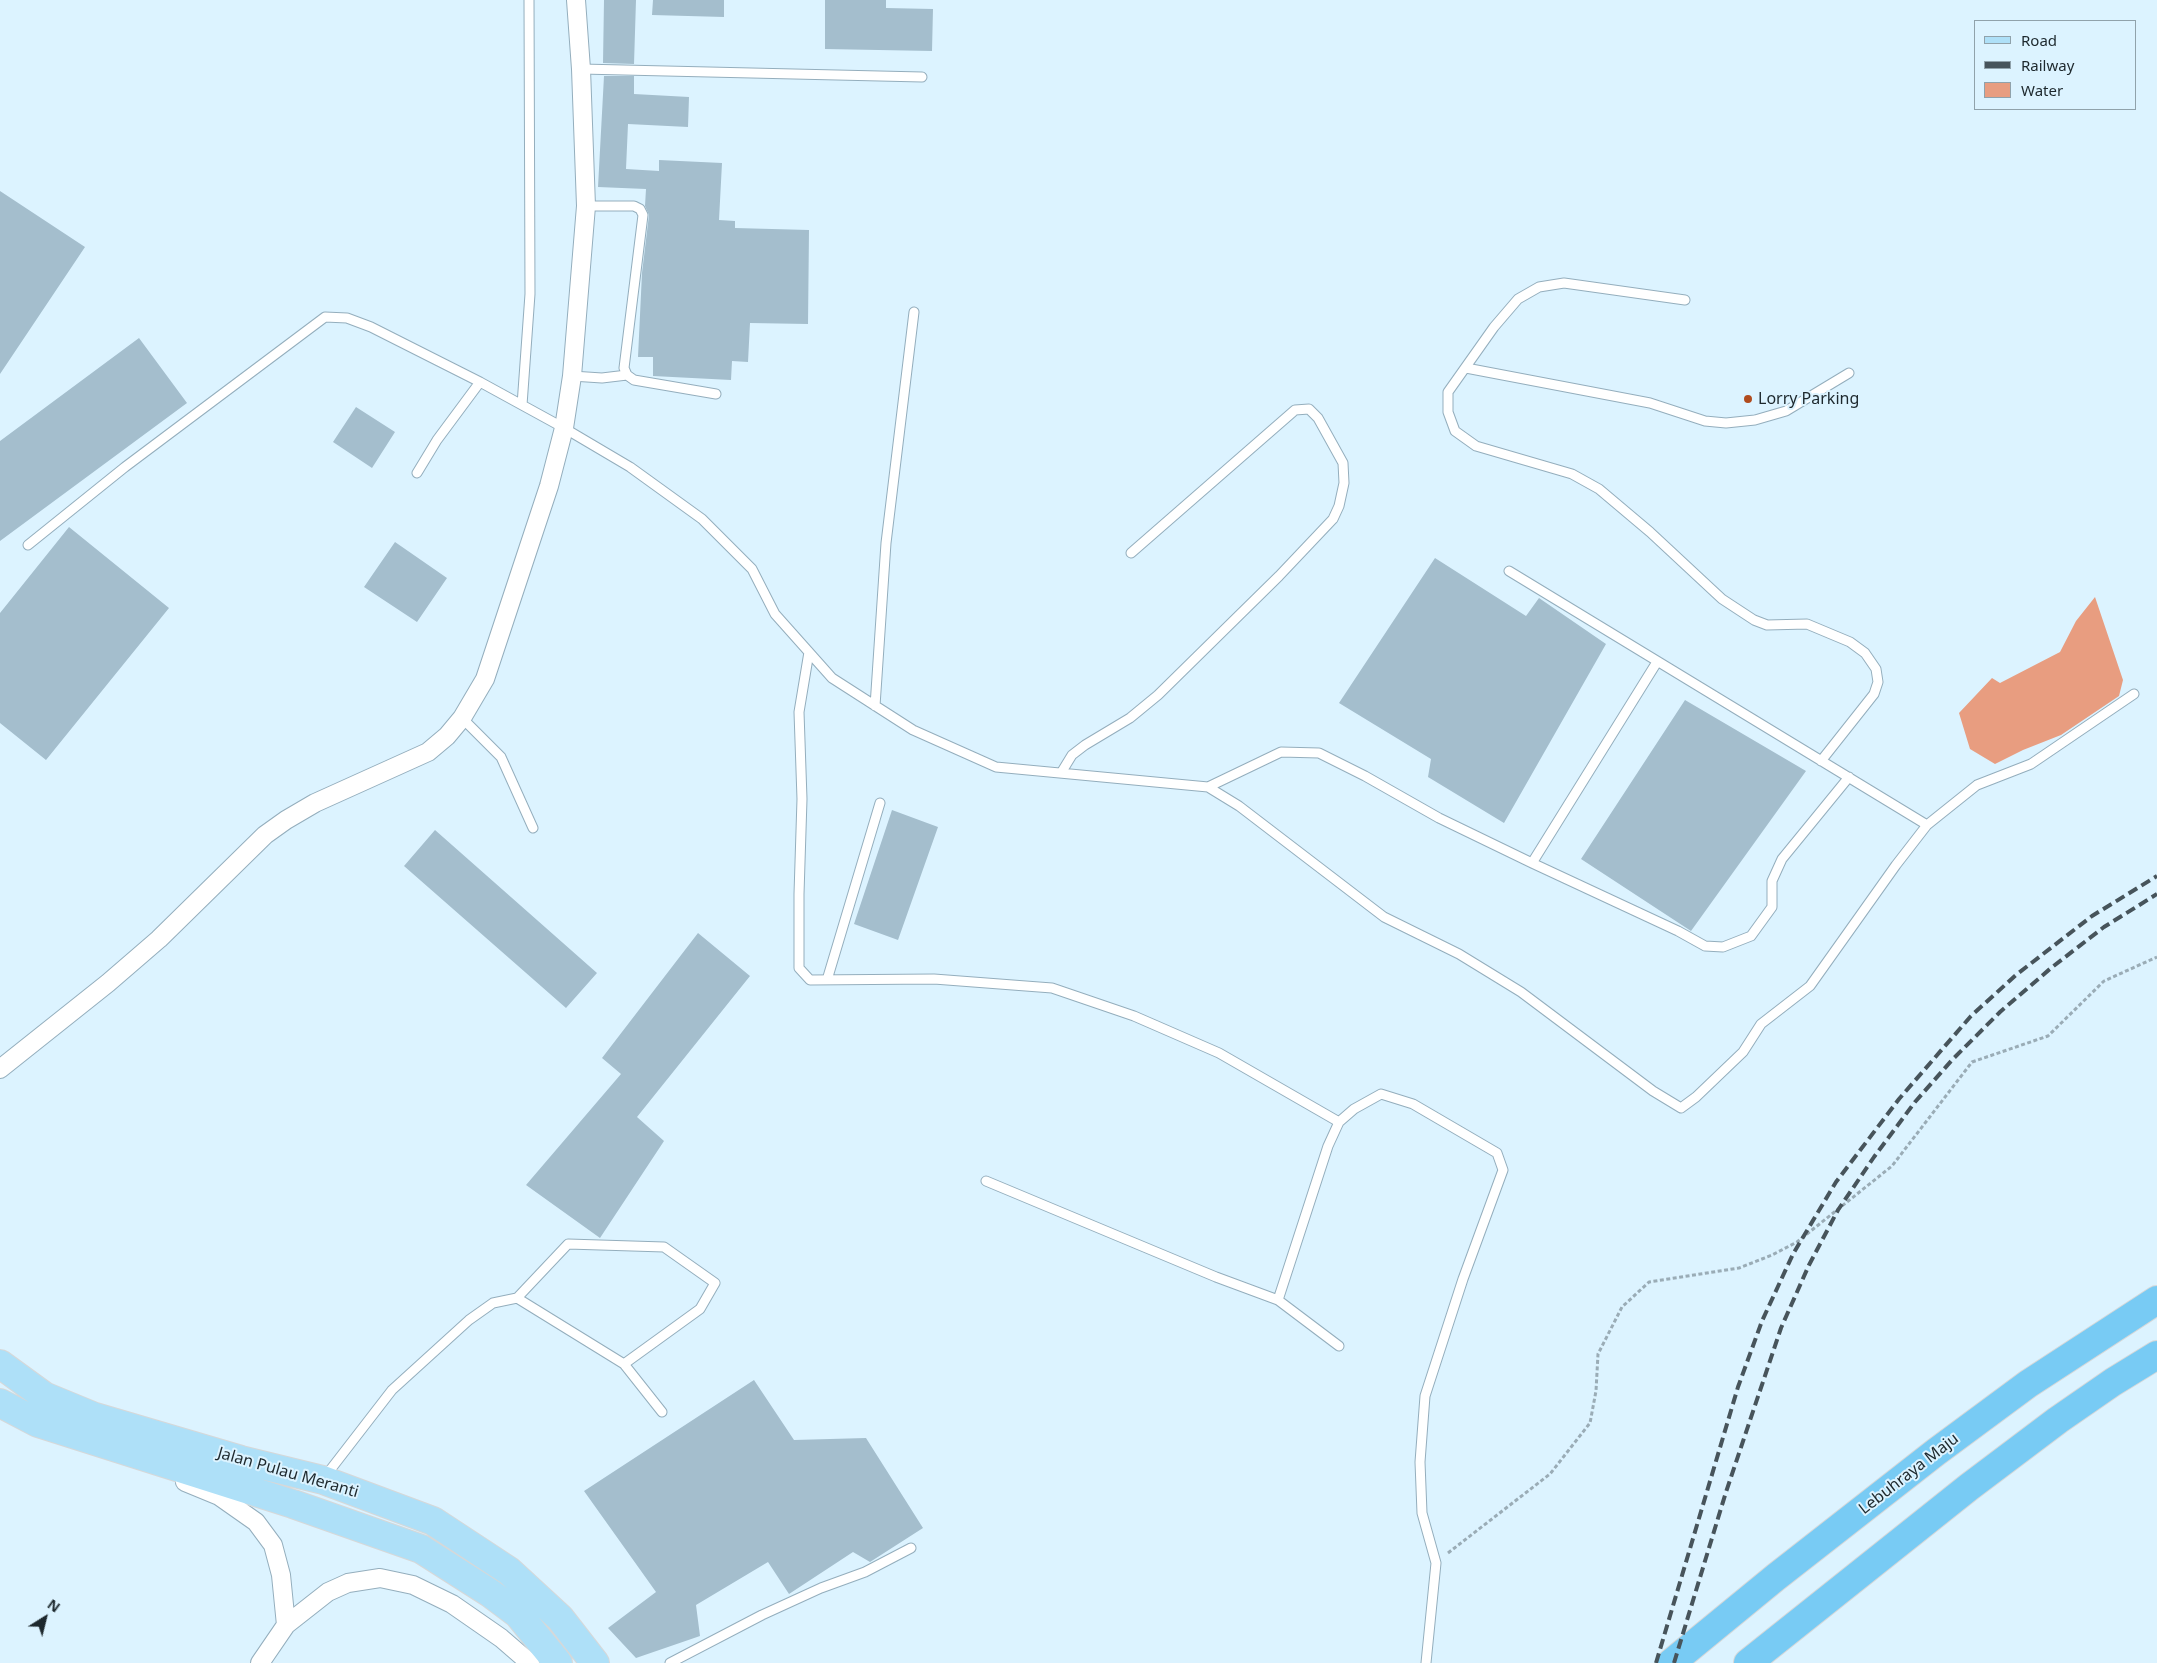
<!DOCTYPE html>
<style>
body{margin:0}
#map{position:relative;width:2157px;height:1663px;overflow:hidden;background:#dcf3ff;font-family:"Noto Sans",sans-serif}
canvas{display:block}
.legend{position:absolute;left:1974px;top:20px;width:162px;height:90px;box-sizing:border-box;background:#dcf3ff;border:1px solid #90a2ab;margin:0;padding:6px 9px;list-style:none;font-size:15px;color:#1d282d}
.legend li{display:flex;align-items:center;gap:10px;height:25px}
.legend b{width:25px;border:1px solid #90a2ab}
.north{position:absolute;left:20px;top:1593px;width:50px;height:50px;-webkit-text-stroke:4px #dcf3ff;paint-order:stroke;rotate:36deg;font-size:14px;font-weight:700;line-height:20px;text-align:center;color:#1d282d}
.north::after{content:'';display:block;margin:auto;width:18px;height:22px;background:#1d282d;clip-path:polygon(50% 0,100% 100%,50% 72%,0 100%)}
</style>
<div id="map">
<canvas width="2157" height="1663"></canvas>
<ul class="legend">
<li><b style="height:6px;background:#aee0f8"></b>Road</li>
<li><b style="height:6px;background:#47545b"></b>Railway</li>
<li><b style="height:14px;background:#e89d80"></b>Water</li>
</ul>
<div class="north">N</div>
</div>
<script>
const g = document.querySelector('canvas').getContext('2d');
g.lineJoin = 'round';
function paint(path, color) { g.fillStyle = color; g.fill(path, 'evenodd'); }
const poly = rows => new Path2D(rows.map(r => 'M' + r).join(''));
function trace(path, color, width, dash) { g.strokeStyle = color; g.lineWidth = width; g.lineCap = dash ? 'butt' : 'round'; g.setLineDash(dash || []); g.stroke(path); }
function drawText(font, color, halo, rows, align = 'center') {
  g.font = font + ' "Noto Sans",sans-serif'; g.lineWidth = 4; g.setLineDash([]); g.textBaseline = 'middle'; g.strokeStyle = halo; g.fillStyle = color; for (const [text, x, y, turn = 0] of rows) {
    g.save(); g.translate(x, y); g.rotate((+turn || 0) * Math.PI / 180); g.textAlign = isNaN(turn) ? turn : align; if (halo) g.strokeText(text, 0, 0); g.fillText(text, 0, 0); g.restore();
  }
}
const water = poly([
 [2095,597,2123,680,2119,696,2061,735,2023,750,1995,764,1970,749,1959,713,1992,678,2000,683,2060,652,2076,621]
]);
const building = poly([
 [604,0,636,0,634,64,603,63],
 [653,0,724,0,724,17,652,15],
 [825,0,886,0,886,8,933,9,932,51,825,49],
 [604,76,634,76,634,94,689,97,688,127,628,124,626,169,659,171,659,160,722,163,719,220,735,221,735,228,809,230,808,324,750,323,748,362,732,361,731,380,653,376,653,357,638,357,642,273,649,215,645,206,646,189,598,187],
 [0,191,85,247,0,374],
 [139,338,187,403,0,541,0,441],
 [356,407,395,432,372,468,333,442],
 [69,527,169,608,46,760,0,723,0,613],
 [395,542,447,578,417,622,364,587],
 [1435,558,1526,616,1539,598,1606,644,1504,823,1428,777,1431,759,1339,703],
 [1685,700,1806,771,1691,931,1581,859],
 [892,810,938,827,898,940,854,924],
 [435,830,597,973,566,1008,404,866],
 [698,933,750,976,637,1117,664,1141,600,1238,526,1185,621,1074,602,1058],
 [754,1380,794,1440,866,1438,923,1528,870,1562,853,1552,789,1594,768,1562,696,1605,700,1636,636,1658,608,1628,656,1592,584,1491]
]);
const path = poly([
 [1448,1553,1550,1474,1590,1423,1596,1391,1598,1354,1622,1307,1649,1282,1739,1268,1772,1255,1797,1242,1892,1166,1972,1062,2048,1036,2104,981,2157,957]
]);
const lane = poly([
 [581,69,922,77],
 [586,206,634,206,640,209,643,215,624,368,627,375,634,380,716,394],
 [1685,300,1564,283,1539,287,1518,299,1494,327,1448,392,1448,412,1455,431,1476,446,1572,474,1599,489,1650,532,1722,599,1754,620,1767,625,1807,624,1850,642,1865,653,1876,669,1878,682,1874,694,1821,761],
 [1466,368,1650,403,1705,421,1726,423,1755,420,1786,411,1849,373],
 [572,376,602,378,627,375],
 [522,405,530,294,529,0],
 [417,473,437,440,480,382],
 [28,545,125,467,325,317,347,318,371,327,480,382,564,428,630,467,702,519,752,569,775,614,832,678,913,730,996,767,1208,787,1239,806,1384,917,1459,954,1521,992,1653,1091,1681,1108,1696,1097,1743,1052,1761,1024,1810,986,1896,865,1927,825],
 [1509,571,1927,825,1977,785,2031,764,2134,694],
 [809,652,799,712,802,799,799,894,799,968,810,980,934,979,1052,988,1134,1016,1219,1053,1339,1122,1354,1109,1381,1094,1413,1104,1497,1153,1503,1170,1463,1279,1425,1396,1420,1462,1422,1513,1436,1563,1426,1663],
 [875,706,886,543,914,312],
 [462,718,501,757,533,828],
 [1061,773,1072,755,1085,745,1130,718,1158,695,1279,576,1333,519,1339,506,1344,483,1343,463,1318,418,1309,409,1295,410,1131,553],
 [1208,787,1281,752,1319,753,1365,776,1439,818,1532,863,1678,931,1705,946,1723,947,1751,936,1772,907,1772,881,1782,859,1849,777],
 [1532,863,1657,662],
 [827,980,880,803],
 [986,1181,1216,1277,1278,1300,1339,1346],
 [517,1298,568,1244,664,1247,715,1283,700,1309,624,1364],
 [1278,1300,1328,1146,1339,1122],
 [324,1478,392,1390,469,1320,493,1303,517,1298,624,1364,662,1412],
 [670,1663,762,1615,821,1588,865,1572,911,1548]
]);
const street = poly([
 [0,1069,108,983,159,939,265,835,286,820,315,803,428,752,447,736,462,718,485,679,549,486,564,428,572,376,586,206,581,69,576,0],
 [185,1482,219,1496,256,1522,273,1545,281,1575,286,1625],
 [260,1663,286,1625,328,1592,348,1583,380,1578,413,1585,452,1604,501,1638,530,1663]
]);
const primary = poly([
 [0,1364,44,1396,95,1417,241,1460,323,1480,433,1521,509,1571,560,1618,595,1663],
 [0,1403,38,1423,293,1504,421,1549,490,1593,518,1614,558,1663]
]);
const highway = poly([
 [1671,1663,1776,1577,1936,1452,2028,1384,2157,1300],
 [1748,1663,1969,1487,2058,1420,2113,1382,2157,1355]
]);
const rail = poly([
 [1656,1663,1738,1387,1762,1321,1793,1254,1836,1182,1899,1099,1971,1016,2016,975,2092,916,2157,876],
 [1674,1663,1726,1492,1781,1328,1809,1265,1838,1210,1874,1157,1915,1102,1952,1060,2000,1012,2051,968,2104,927,2157,894]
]);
const markers = [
 [1748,399,5,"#b04b1e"]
];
const poiNames = [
 ["Lorry Parking",1758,399]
];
const streetNames = [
 ["Jalan Pulau Meranti",288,1473,16],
 ["Lebuhraya Maju",1909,1474,-38]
];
paint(water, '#e89d80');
paint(building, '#a4becd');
trace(lane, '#94aebd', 11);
trace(street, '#94aebd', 20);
trace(primary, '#d6d8d9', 30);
trace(highway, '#d6d8d9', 30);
trace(path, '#9aacb6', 3, [4, 2.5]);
trace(lane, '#fff', 9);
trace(street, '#fff', 18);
trace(primary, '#aee0f8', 28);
trace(highway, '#78cbf4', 28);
trace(rail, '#47545b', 4, [10, 5]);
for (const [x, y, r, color] of markers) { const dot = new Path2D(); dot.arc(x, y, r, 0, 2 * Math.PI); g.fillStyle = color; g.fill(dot); trace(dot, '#dcf3ff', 2); }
drawText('16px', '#1d282d', '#dcf3ff', poiNames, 'left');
drawText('16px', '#1d282d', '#dcf3ff', streetNames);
</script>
